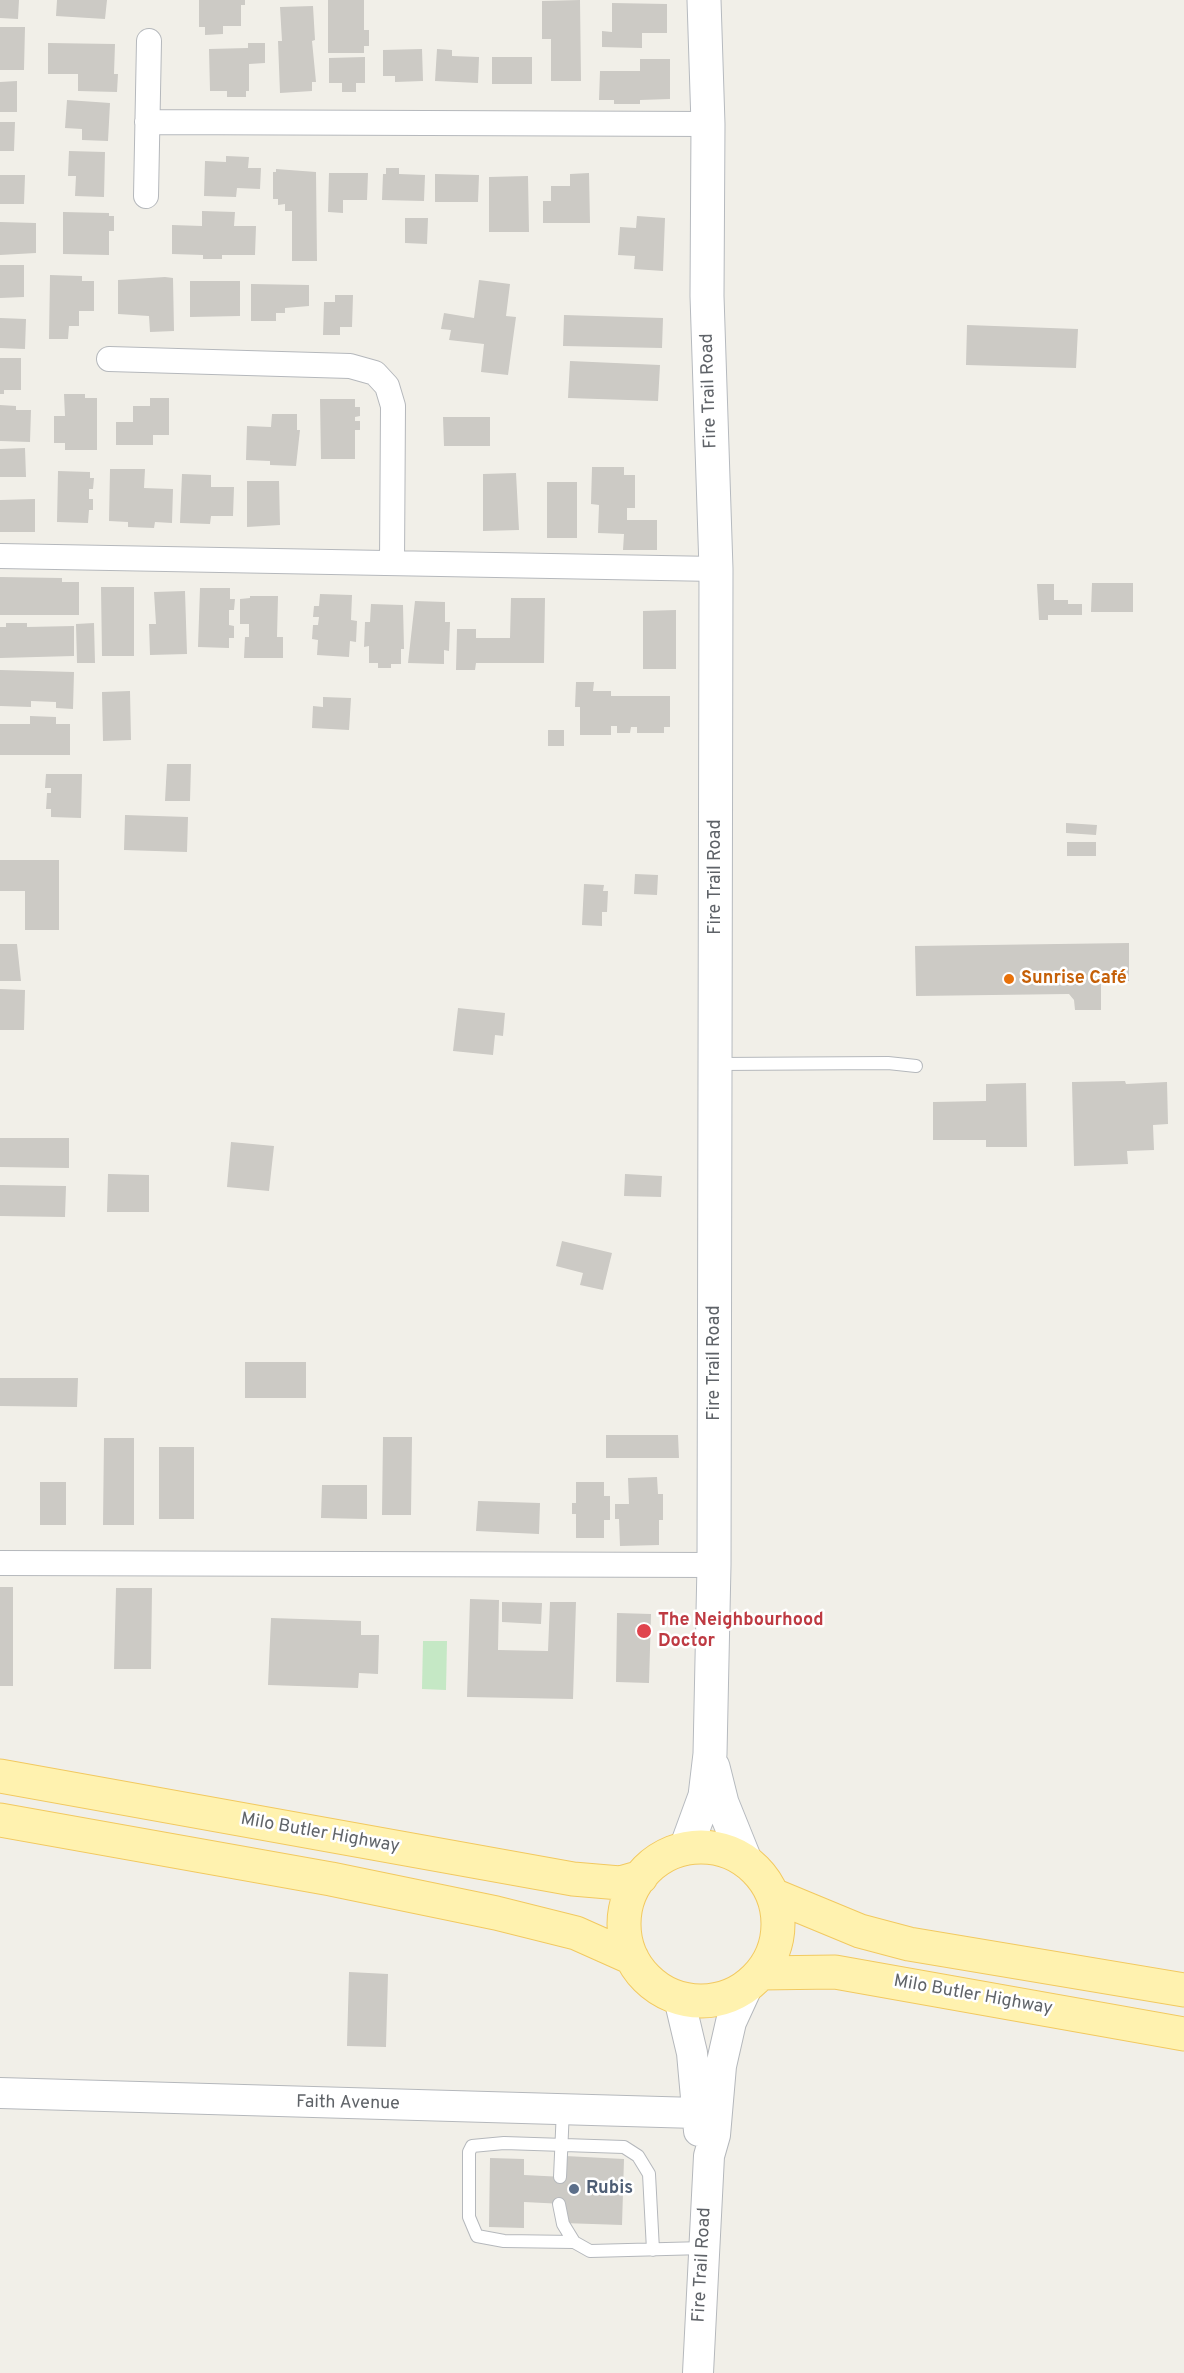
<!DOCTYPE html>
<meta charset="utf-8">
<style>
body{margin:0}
canvas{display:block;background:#f1efe8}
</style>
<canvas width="1184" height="2373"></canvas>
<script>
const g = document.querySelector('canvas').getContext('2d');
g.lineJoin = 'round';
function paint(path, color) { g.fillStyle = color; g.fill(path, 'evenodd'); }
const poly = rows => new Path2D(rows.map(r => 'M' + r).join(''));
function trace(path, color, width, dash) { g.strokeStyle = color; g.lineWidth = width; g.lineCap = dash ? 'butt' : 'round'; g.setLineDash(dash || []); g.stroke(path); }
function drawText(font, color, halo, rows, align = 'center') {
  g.font = font + ' Overpass,sans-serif'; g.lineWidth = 5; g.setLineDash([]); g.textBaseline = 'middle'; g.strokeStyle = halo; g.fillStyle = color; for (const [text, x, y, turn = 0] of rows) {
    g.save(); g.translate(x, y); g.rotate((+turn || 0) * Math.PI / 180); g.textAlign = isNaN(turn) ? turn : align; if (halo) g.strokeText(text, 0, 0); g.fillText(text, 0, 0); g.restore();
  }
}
const green = poly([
 [423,1641,447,1641,446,1690,422,1689]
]);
const building = poly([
 [0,0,19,0,18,19,0,18],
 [57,0,107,0,105,19,56,16],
 [199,0,245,0,245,5,241,5,241,26,223,26,223,34,205,35,205,27,199,27],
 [328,0,364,0,364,30,369,30,369,46,364,46,364,53,328,53],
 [580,0,581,81,551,81,551,39,542,39,542,1],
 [612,3,667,4,667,33,642,33,642,48,602,47,602,31,612,32],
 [313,6,315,40,312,41,316,82,312,82,312,91,280,93,278,41,282,41,280,7],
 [0,27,25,27,24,70,0,70],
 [48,43,115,44,114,74,118,74,117,92,78,91,78,74,48,74],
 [248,43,265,43,265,63,249,64,249,91,246,91,246,97,227,97,227,91,210,91,209,49,248,48],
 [422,49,423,81,395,82,395,76,383,76,383,50],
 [437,49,452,50,452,56,479,57,478,83,435,81],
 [365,57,365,83,356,83,356,92,342,92,342,83,329,83,329,58],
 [492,57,532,57,532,84,492,84],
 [640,59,670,59,670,99,640,100,640,104,614,104,614,100,599,100,600,71,640,71],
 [17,81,17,112,0,112,0,82],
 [67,100,110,103,108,141,82,140,82,129,65,128],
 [0,122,15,122,14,151,0,151],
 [69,151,105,152,104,197,75,196,76,176,68,176],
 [226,156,249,157,248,168,261,168,260,189,237,188,236,197,204,196,205,161,226,162],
 [386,168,399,168,399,174,425,175,424,201,382,200,383,174,386,174],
 [276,169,316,172,317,261,292,261,292,211,285,211,285,204,278,205,278,199,273,199,273,172,276,172],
 [329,173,368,173,367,200,343,200,343,213,328,212],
 [589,173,590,223,543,223,543,201,551,201,551,186,570,186,570,174],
 [435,174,479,175,478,202,435,202],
 [0,175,25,175,24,204,0,204],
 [528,176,529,232,489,232,489,177],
 [202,211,235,212,234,226,256,226,255,255,222,255,222,259,203,259,203,255,172,254,172,225,202,226],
 [63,212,109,213,109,216,114,216,114,231,109,231,109,255,63,254],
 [637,216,665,218,663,271,634,269,635,256,618,255,620,227,636,228],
 [405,218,428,218,427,244,405,243],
 [0,222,36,223,36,253,0,255],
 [0,265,24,265,24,297,0,298],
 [50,275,82,276,82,281,94,281,94,311,79,311,79,326,69,326,68,339,49,339],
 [165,277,173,278,174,331,150,332,149,316,118,314,118,280],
 [479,280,510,284,506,316,516,317,508,375,481,372,484,344,449,340,451,330,441,329,444,313,474,318],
 [190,281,240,281,240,316,190,317],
 [251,284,309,285,309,306,285,308,285,313,276,313,276,321,251,321],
 [335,295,353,295,352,327,340,327,340,335,323,335,324,302,335,302],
 [564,315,663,318,662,348,563,346],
 [0,318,26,319,25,349,0,348],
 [967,325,1078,329,1076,368,966,365],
 [0,358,21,358,21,390,4,390,4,394,0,394],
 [570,361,660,365,658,401,568,398],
 [64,394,85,394,85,398,97,398,97,450,65,450,65,443,54,443,54,416,65,416],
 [150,398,169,398,169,435,153,435,153,445,116,445,116,422,133,422,133,406,150,406],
 [320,399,355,399,355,407,360,407,360,416,355,417,355,421,360,421,360,430,355,430,355,459,321,459],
 [0,405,16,406,16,410,31,410,30,442,0,441],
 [272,414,297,414,297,430,300,430,296,466,270,465,270,461,246,460,247,426,271,427],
 [443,417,490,417,490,446,444,446],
 [25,448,26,477,0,477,0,449],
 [592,467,624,467,624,475,635,475,635,508,627,508,627,520,657,520,657,550,623,550,624,534,598,533,599,505,591,504],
 [110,469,145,469,144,488,173,489,172,523,155,522,154,528,128,527,128,522,109,521],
 [58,471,90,472,90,478,94,478,93,489,89,489,89,499,93,499,93,510,89,510,88,523,57,522],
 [516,473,519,530,483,531,483,474],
 [182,474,211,475,211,487,234,487,233,516,211,516,210,524,180,523],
 [247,481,279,481,280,525,247,527],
 [547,482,577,482,577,538,547,538],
 [35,499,35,532,0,532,0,500],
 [0,577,62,578,62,582,79,582,79,615,0,615],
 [1092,583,1133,583,1133,612,1091,612],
 [1037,584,1054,584,1054,600,1068,600,1068,604,1082,604,1082,615,1048,615,1048,620,1039,620],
 [101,587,134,587,134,656,102,656],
 [200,588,230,588,230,599,235,599,234,610,229,610,229,625,234,626,234,638,229,638,229,648,198,647],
 [185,591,187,654,150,655,149,624,156,624,154,592],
 [320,594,352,595,351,620,357,621,356,642,350,641,349,657,317,655,318,640,312,639,313,625,318,625,319,617,313,617,314,606,319,606],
 [250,596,278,596,277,637,283,637,283,658,244,658,245,637,249,637,249,624,240,624,240,599,250,598],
 [511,598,545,598,544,663,476,663,475,670,456,670,457,629,476,629,476,638,510,638],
 [415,601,445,602,445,622,450,622,449,651,444,650,444,664,408,663],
 [371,604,403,605,404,649,401,649,401,664,391,664,391,668,378,668,378,663,369,663,369,646,364,647,365,622,370,622],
 [676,610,676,669,643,669,643,611],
 [6,623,27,623,27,627,74,626,74,656,0,658,0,627,6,627],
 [94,623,95,663,77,663,76,624],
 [0,670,74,672,73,709,56,708,56,702,31,701,31,707,0,706],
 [576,682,594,682,593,691,611,691,611,696,670,696,670,727,664,727,664,733,637,733,637,727,631,727,630,733,617,733,617,726,611,726,611,735,580,735,580,707,575,707],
 [130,691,131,740,103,741,102,692],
 [323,697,351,698,349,730,312,728,313,706,323,707],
 [30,716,56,717,56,724,70,724,70,755,0,755,0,724,30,724],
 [548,730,564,730,564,746,548,746],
 [167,764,191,764,190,801,165,801],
 [46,774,82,774,81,818,51,817,51,809,46,809,47,793,51,793,51,788,45,788],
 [125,815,188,817,187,852,124,850],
 [1066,823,1097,825,1096,835,1066,833],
 [1067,842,1096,842,1096,856,1067,856],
 [0,860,59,860,59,930,25,930,25,891,0,891],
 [635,874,658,875,657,895,634,894],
 [584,884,604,885,603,891,608,891,607,912,602,912,602,926,582,925],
 [1129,943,1129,981,1101,982,1101,1010,1075,1010,1074,1000,1069,994,916,996,915,946],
 [0,944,17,944,21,981,0,981],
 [0,989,25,990,24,1030,0,1030],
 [458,1008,505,1013,503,1036,495,1035,493,1055,453,1051],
 [1125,1081,1126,1084,1167,1082,1168,1124,1153,1125,1154,1150,1127,1151,1128,1164,1074,1166,1072,1082],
 [1026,1083,1027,1147,986,1147,986,1140,933,1140,933,1102,986,1101,986,1084],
 [0,1138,69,1138,69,1168,0,1167],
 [231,1142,274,1146,269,1191,227,1187],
 [108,1174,149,1175,149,1212,107,1212],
 [625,1174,662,1176,661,1197,624,1196],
 [0,1185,66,1186,65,1217,0,1216],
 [562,1241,612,1253,603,1290,580,1285,583,1273,556,1266],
 [245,1362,306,1362,306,1398,245,1398],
 [0,1378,78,1378,77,1407,0,1406],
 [606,1435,678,1435,679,1458,606,1458],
 [383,1437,412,1437,411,1515,382,1515],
 [104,1438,134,1438,134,1525,103,1525],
 [159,1447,194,1447,194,1519,159,1519],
 [657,1477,658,1494,663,1494,663,1520,659,1520,659,1545,620,1546,619,1519,615,1519,615,1504,629,1504,628,1478],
 [40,1482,66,1482,66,1525,40,1525],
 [576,1482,604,1482,604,1496,610,1496,610,1520,604,1520,604,1538,576,1538,576,1514,572,1514,572,1503,576,1503],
 [322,1485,367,1485,367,1519,321,1518],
 [478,1501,540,1503,539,1534,476,1531],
 [0,1587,13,1587,13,1686,0,1686],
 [116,1588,152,1588,151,1669,114,1669],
 [470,1599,499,1600,498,1650,548,1651,550,1602,576,1602,573,1699,467,1697],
 [502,1602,542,1603,541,1624,502,1622],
 [617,1613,651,1614,649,1683,616,1682],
 [271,1618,361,1621,361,1635,379,1635,378,1674,359,1673,358,1688,268,1685],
 [349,1972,388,1974,386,2047,347,2046],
 [565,2156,624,2159,622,2225,563,2223,564,2204,524,2202,524,2228,489,2227,490,2158,524,2159,524,2175,564,2177]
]);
const service = poly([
 [718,1064,888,1063,916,1066],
 [560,2177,563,2109],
 [559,2204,563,2224,574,2242,590,2251,704,2248],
 [574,2242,504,2241,477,2236,469,2217,469,2152,472,2146,504,2143,624,2147,638,2156,649,2174,653,2250]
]);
const minor = poly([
 [147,122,708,124],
 [146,196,149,41],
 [109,359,350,366,375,373,387,386,393,406,392,563],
 [0,556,716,569],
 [0,1563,714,1565]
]);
const tertiary = poly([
 [679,1998,692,2053,699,2131],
 [0,2093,696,2113],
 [698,2373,709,2156,715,2135,721,2066,731,2022,748,1985]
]);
const secondary = poly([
 [713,1767,722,1803,745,1860],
 [686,1848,705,1796,710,1754,714,1565,716,569,707,296,708,124,704,0]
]);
const primary = poly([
 [0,1776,573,1879,620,1883,641,1877],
 [0,1820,331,1879,496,1913,576,1933,632,1958],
 '624 1924a77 77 0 1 1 154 0a77 77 0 1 1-154 0Z',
 [773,1895,860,1931,909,1944,1184,1990],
 [761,1973,835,1972,1184,2034]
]);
const markers = [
 [1009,979,6,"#e8710a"],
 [644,1631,8,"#e0444e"],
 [574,2189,6,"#5c6f8a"]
];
const streetNames = [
 ["Fire Trail Road",710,391,-92],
 ["Fire Trail Road",716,877,-90],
 ["Fire Trail Road",715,1363,-90],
 ["Milo Butler Highway",320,1834,10],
 ["Milo Butler Highway",973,1996,10],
 ["Faith Avenue",348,2104,1],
 ["Fire Trail Road",703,2265,-87]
];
const foodNames = [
 ["Sunrise Café",1021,979]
];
const healthNames = [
 ["The Neighbourhood",658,1621],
 ["Doctor",658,1642]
];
const serviceNames = [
 ["Rubis",586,2189]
];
paint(green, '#c5e8c5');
paint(building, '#cccac5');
trace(service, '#b5b8bc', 14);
trace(minor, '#b5b8bc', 26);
trace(tertiary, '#b5b8bc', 32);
trace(secondary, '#b6babf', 35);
trace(primary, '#f2c960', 35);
trace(service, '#fff', 12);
trace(minor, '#fff', 24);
trace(tertiary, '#fff', 30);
trace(secondary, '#fff', 33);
trace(primary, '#fff2af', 33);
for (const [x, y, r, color] of markers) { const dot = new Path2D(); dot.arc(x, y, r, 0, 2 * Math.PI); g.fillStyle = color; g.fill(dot); trace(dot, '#fff', 2); }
drawText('18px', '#5f6368', '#fff', streetNames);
drawText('bold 18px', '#c56008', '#fff', foodNames, 'left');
drawText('bold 18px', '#be3a42', '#fff', healthNames, 'left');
drawText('bold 18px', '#4e5e75', '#fff', serviceNames, 'left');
</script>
